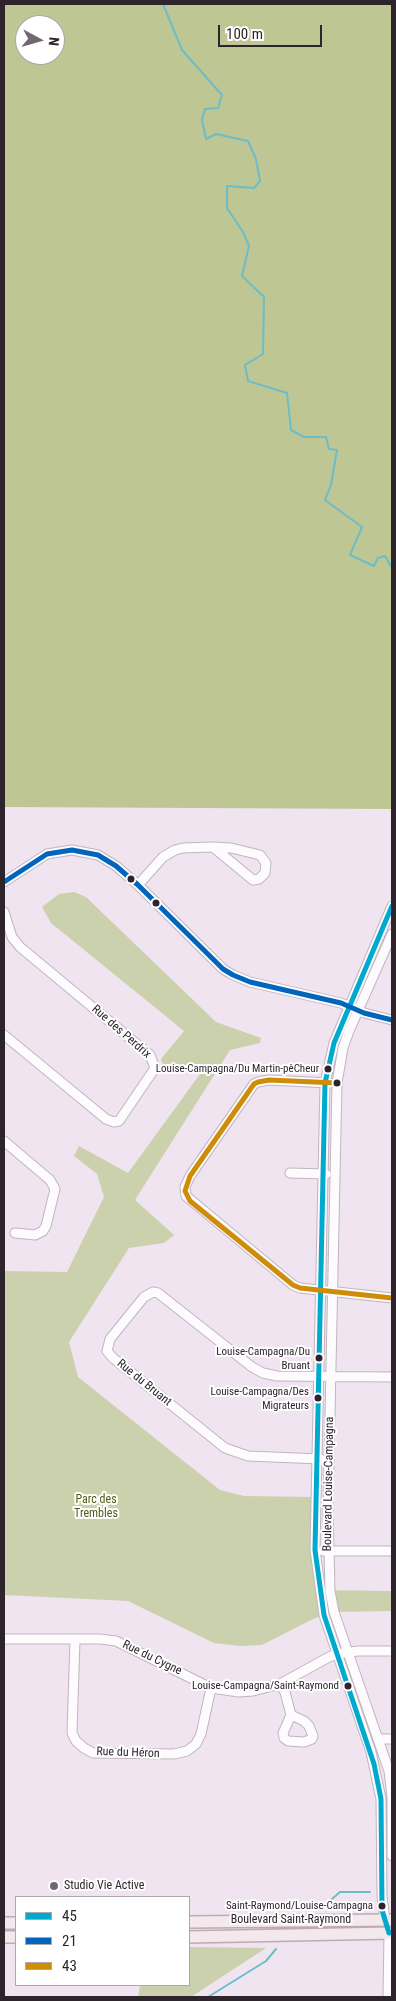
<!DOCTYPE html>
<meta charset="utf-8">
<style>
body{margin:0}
#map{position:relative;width:396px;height:2001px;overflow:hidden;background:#f0e4f0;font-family:"Roboto Condensed",sans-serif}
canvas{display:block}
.frame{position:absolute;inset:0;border:5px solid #2d242c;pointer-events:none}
.legend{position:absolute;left:15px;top:1896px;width:175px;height:90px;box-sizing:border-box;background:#fff;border:1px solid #aba7ab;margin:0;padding:6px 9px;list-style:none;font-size:15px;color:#2d242c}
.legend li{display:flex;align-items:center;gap:10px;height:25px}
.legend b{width:25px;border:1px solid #aba7ab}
.north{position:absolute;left:15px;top:15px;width:50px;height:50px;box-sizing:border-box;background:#fff;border:1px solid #aba7ab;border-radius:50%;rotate:96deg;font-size:14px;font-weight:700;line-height:20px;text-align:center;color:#2d242c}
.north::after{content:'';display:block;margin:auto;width:18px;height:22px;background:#716771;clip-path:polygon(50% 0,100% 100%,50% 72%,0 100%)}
.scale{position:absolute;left:218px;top:25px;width:104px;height:22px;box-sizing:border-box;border:2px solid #2d242c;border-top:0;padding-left:6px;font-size:15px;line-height:18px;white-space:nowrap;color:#2d242c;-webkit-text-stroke:4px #fff;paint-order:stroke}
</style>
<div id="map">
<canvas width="396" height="2001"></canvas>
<div class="frame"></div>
<ul class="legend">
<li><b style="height:6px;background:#00a9ce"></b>45</li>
<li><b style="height:6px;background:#0065bd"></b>21</li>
<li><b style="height:6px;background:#cf8c09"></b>43</li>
</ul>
<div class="north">N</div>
<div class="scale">100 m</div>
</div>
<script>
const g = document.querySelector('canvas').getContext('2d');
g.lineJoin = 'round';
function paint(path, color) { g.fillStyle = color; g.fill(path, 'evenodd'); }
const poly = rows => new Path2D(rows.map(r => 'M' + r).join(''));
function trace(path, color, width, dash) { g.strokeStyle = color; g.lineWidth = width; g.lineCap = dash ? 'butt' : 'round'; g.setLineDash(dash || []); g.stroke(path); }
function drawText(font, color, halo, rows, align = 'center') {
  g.font = font + ' "Roboto Condensed",sans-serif'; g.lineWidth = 4; g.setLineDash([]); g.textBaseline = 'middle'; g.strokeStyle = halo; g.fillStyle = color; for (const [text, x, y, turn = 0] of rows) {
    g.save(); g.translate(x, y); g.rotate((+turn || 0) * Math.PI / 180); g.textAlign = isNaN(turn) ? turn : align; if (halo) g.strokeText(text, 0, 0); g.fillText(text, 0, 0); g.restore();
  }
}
const green = poly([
 [74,892,86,897,216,1022,261,1038,260,1043,230,1050,135,1200,174,1235,164,1243,129,1248,69,1342,78,1377,220,1490,244,1496,316,1497,320,1590,392,1591,392,1611,334,1612,313,1619,262,1645,240,1646,214,1643,128,1601,4,1595,4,1271,67,1272,104,1197,97,1174,74,1156,79,1146,128,1173,200,1074,164,1068,161,1059,184,1031,51,923,42,907,59,894],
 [189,1947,266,1948,191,1997,138,1997,140,1985,189,1985]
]);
const forest = poly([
 [4,4,392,4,392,809,4,807],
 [25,25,55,25,55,55,25,55]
]);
const stream = poly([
 [163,4,182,50,222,95,218,108,205,109,202,120,206,139,216,134,248,141,256,159,260,181,254,188,227,186,227,208,243,232,249,246,242,276,264,297,263,354,245,365,248,381,287,393,291,430,304,437,326,437,329,449,337,450,331,485,325,500,362,527,350,555,374,566,378,558,385,556,392,568],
 [325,1905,340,1892,370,1892],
 [208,1997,266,1961,276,1949]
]);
const minor = poly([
 [4,882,47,854,72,850,98,855,116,866,138,885,223,969,233,975,250,982,341,1003,364,1013,392,1020],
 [138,885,163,857,175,850,183,848,213,847,253,880,259,879,265,873,266,863,260,855,231,848,213,847],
 [4,912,12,937,20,947,150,1055,155,1068,119,1121,114,1122,106,1119,4,1035],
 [392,934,349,1031,343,1048,337,1083,328,1509,330,1591,334,1612,389,1771,392,1797,392,1856],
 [330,1083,269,1080,258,1082,254,1084,190,1176,185,1187,186,1196,293,1285,300,1288,392,1298],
 [4,1141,50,1180,55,1189,46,1226,43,1231,35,1235,15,1233],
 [290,1173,326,1174],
 [321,1459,248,1456,225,1448,113,1358,107,1351,110,1339,144,1297,153,1292,158,1293,252,1367,263,1373,277,1376,392,1377],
 [323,1551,392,1551],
 [4,1639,100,1639,116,1641,211,1688,239,1692,253,1691,280,1684,329,1657,336,1654,358,1651,392,1651],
 [75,1640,72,1733,76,1741,84,1748,93,1753,174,1754,187,1751,196,1744,201,1734,211,1688],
 [280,1684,285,1692,291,1715,283,1733,284,1738,288,1741,304,1742,312,1739,313,1736,309,1726,304,1721,291,1715],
 [378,1739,392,1739],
 [385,1920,382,1896,381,1799,371,1752,324,1615,315,1550,325,1083,334,1043,392,906],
 [388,1997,389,1933]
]);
const major = poly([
 [189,1922,392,1920],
 [4,1923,16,1923],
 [4,1937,16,1937],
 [189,1937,392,1933]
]);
const bus1 = poly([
 [389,1933,382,1910,381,1799,374,1764,324,1615,315,1550,325,1083,334,1043,392,906]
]);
const bus2 = poly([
 [4,882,47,854,72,850,98,855,116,866,138,885,223,969,233,975,250,982,341,1003,364,1013,392,1020]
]);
const bus3 = poly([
 [337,1083,269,1080,258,1082,254,1084,190,1176,185,1191,190,1201,293,1285,300,1288,392,1298]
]);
const markers = [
 [131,879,4.5,"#2d242c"],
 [156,903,4.5,"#2d242c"],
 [328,1069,4.5,"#2d242c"],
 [337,1083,4.5,"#2d242c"],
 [319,1358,4.5,"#2d242c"],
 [318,1398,4.5,"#2d242c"],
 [348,1686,4.5,"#2d242c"],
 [54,1886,5,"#716771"],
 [382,1906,4.5,"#2d242c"]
];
const busNames = [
 ["Louise-Campagna/Du Martin-pêCheur",319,1069],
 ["Louise-Campagna/Du",310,1352],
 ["Bruant",310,1366],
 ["Louise-Campagna/Des",309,1392],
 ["Migrateurs",309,1406],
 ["Louise-Campagna/Saint-Raymond",339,1686],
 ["Saint-Raymond/Louise-Campagna",373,1906]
];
const streetNames = [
 ["Rue des Perdrix",121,1032,41],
 ["Rue du Bruant",144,1383,39],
 ["Boulevard Louise-Campagna",329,1484,-89],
 ["Rue du Cygne",152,1658,26],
 ["Rue du Héron",128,1753,2],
 ["Boulevard Saint-Raymond",291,1920]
];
const parkNames = [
 ["Parc des",96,1500],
 ["Trembles",96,1514]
];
const poiNames = [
 ["Studio Vie Active",64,1886]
];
paint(green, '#ccd1ad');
paint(forest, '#bec694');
trace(stream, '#6dbdc7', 2);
trace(minor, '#bfb6bf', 11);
trace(major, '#beaab3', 14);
trace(minor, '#fdfbfd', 9);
trace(major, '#f3e9ed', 11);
trace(bus1, '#00a9ce', 5);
trace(bus2, '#0065bd', 5);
trace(bus3, '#cf8c09', 5);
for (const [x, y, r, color] of markers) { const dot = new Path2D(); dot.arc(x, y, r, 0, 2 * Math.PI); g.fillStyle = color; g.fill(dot); trace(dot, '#fff', 2); }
drawText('11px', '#2d242c', '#fff', busNames, 'right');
drawText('12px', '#2d242c', '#fff', streetNames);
drawText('12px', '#4e5d16', '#fff', parkNames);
drawText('12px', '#2d242c', '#fff', poiNames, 'left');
</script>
